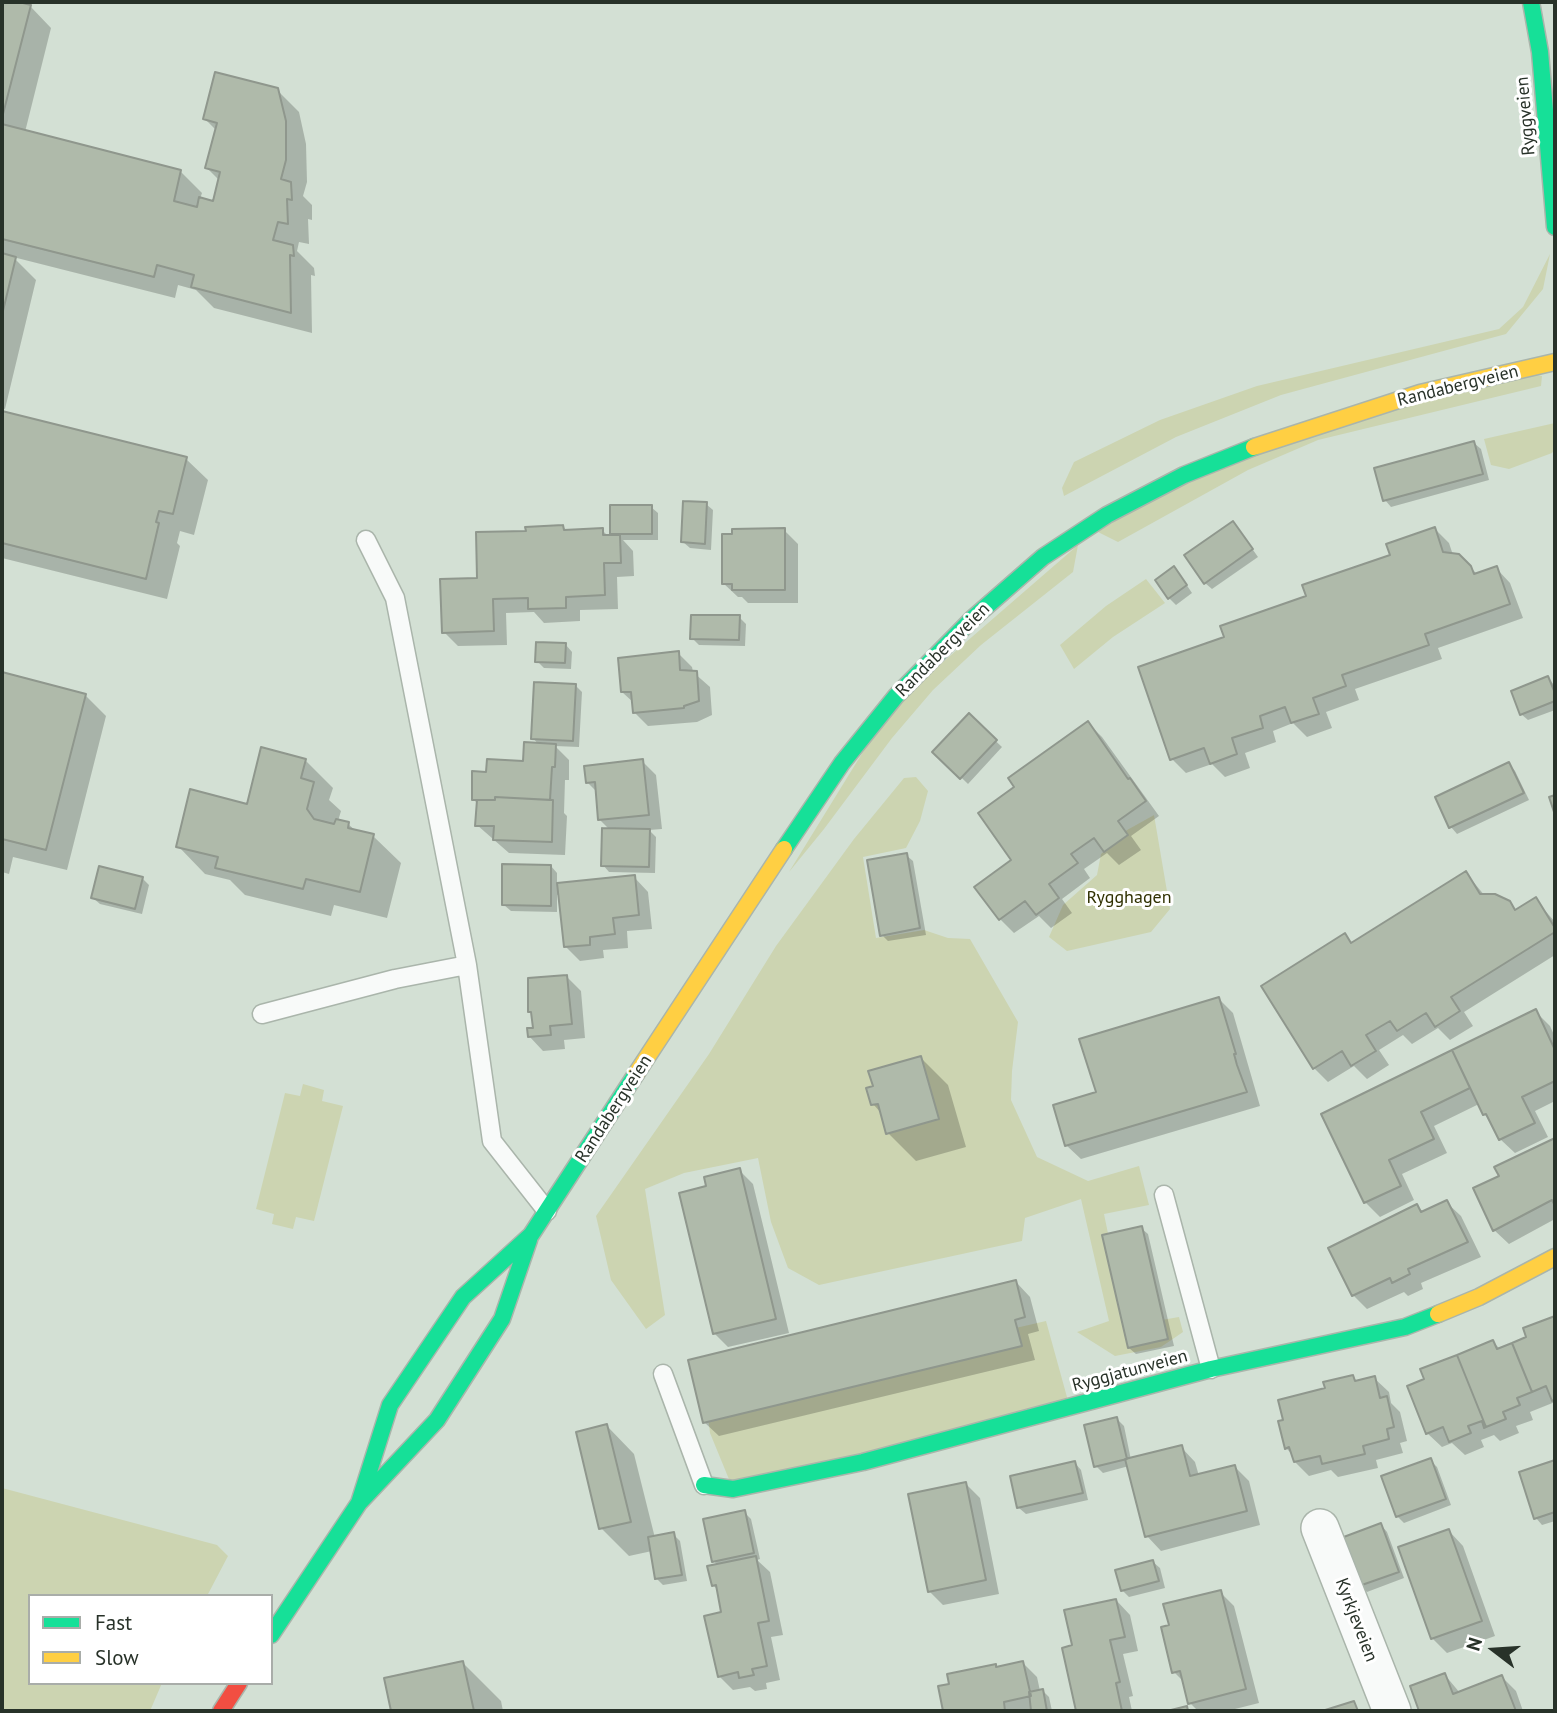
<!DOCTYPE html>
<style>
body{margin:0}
#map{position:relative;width:1557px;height:1713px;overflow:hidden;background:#d3e0d4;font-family:"PT Sans",sans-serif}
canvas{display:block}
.frame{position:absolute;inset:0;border:4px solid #283229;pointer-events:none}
.legend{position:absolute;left:28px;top:1594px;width:245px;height:91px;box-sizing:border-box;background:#fff;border:2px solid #a9ada9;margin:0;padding:9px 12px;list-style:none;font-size:21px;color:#283229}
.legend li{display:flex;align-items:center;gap:14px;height:35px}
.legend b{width:35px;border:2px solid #a9ada9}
.north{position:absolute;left:1459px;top:1615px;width:70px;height:70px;-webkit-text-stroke:5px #fff;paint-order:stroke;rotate:287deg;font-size:19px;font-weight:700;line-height:28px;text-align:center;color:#283229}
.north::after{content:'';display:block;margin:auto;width:24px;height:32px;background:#283229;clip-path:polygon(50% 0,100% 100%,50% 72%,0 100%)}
</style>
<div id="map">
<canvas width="1557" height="1713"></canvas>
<div class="frame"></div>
<ul class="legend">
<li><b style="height:9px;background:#16e098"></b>Fast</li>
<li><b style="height:9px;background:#ffcf43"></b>Slow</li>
</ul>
<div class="north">N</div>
</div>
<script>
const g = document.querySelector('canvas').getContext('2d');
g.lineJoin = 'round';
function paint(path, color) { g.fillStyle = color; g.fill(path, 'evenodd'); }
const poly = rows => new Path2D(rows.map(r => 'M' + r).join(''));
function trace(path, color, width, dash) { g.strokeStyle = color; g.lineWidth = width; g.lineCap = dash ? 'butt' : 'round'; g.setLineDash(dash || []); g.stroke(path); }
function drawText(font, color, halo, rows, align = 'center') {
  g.font = font + ' "PT Sans",sans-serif'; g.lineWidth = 6; g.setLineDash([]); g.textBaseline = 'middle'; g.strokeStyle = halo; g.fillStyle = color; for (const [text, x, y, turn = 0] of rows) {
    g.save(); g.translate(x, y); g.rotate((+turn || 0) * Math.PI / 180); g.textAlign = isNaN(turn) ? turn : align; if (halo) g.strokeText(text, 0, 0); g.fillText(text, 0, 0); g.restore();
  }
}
const green = poly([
 [1550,254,1543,289,1506,334,1281,395,1176,437,1064,496,1062,488,1074,462,1160,420,1257,386,1499,329,1523,307],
 [1528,373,1542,376,1541,386,1318,440,1248,470,1118,542,1098,532,1152,497,1273,442,1366,411],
 [1555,423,1555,449,1552,453,1509,469,1491,465,1484,439],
 [1078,545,1073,572,981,645,933,690,892,738,824,829,789,872,890,708],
 [1146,579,1165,603,1113,637,1074,669,1060,645,1106,606],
 [916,777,928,791,920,821,906,848,863,857,876,938,924,930,948,938,970,939,1018,1022,1012,1071,1011,1100,1037,1157,1088,1181,1139,1166,1149,1205,1104,1214,1127,1326,1179,1317,1183,1332,1161,1347,1115,1356,1077,1332,1109,1321,1081,1199,1025,1218,1022,1241,819,1285,788,1268,771,1222,758,1158,684,1173,645,1189,665,1315,646,1329,611,1280,596,1216,709,1054,776,946,854,839,904,778],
 [1154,815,1170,909,1151,932,1067,951,1049,937,1063,905,1097,875,1101,854,1127,830],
 [303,1084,324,1090,322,1101,343,1106,314,1221,296,1217,293,1229,272,1224,274,1214,256,1209,285,1093,300,1096],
 [1046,1321,1070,1408,733,1489,710,1433,706,1399],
 [2,1488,217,1545,228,1556,207,1596,30,1596,30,1683,162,1683,150,1711,2,1711]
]);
const shadow = poly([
 [2,2,30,6,51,28,25,132,180,171,202,193,200,199,214,203,220,181,207,168,216,130,205,119,277,90,299,112,306,144,307,182,303,196,312,205,312,220,308,219,309,244,299,242,297,251,314,268,315,276,311,275,312,333,214,308,196,290,178,285,175,298,13,257,36,280,5,409,2,408],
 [2,413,186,459,208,480,194,535,180,531,177,543,180,546,167,599,2,558],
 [1474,443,1481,449,1489,480,1391,507,1385,500],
 [706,504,713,510,711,550,690,548,683,542],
 [651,507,658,513,658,540,623,540,633,551,634,576,617,577,618,609,580,610,580,621,544,623,534,612,506,613,507,645,458,646,444,632,479,580,528,532,563,527,567,531,602,530,609,537,615,536,612,533],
 [1435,529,1449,543,1453,555,1459,556,1478,575,1496,568,1510,583,1523,618,1438,648,1442,659,1355,689,1359,700,1326,712,1332,728,1307,737,1293,723,1273,731,1276,742,1245,753,1250,768,1225,777,1212,764,1186,773,1172,759,1226,638,1392,556],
 [784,530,798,544,798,603,748,603,742,597,738,597,723,583],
 [1239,530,1258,557,1212,589,1205,583],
 [1180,575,1192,593,1176,605,1169,598],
 [739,617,746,624,745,646,699,645,692,638],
 [566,645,572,652,571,669,544,668,537,661],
 [678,653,692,667,693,672,710,687,712,715,697,722,648,726,634,712,634,703,622,692],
 [2,674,85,695,106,716,67,870,13,857,9,874,2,872],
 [1548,678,1555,686,1555,710,1528,720,1521,714],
 [576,686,582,692,579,747,555,746,569,760,569,780,565,780,564,813,567,816,565,855,509,853,477,825,478,804,473,799,488,773,525,763,539,745,533,738],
 [969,716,1002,747,968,784,935,752],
 [1088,723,1102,737,1159,816,1131,836,1141,850,1119,865,1107,853,1084,869,1090,878,1062,899,1072,913,1051,928,1039,916,1014,933,1000,919,1014,860,1017,787],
 [305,760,333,788,329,800,341,811,338,821,348,824,356,831,373,836,401,863,387,918,334,905,331,916,245,895,230,880,205,874,178,846,249,806],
 [642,761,656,775,662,829,649,830,656,837,655,873,609,872,603,865,610,830,600,820,597,792,587,782],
 [1509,764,1515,771,1529,800,1457,834,1451,827],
 [906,855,913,861,926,935,888,941,882,935],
 [551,866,557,873,557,885,634,877,648,892,652,929,627,931,628,948,603,950,604,958,580,961,565,946,560,894,557,895,557,912,511,911,504,905],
 [1466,873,1485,896,1509,903,1517,911,1535,899,1555,922,1555,955,1464,1012,1473,1026,1450,1040,1438,1028,1412,1044,1403,1035,1379,1050,1389,1065,1367,1079,1354,1066,1328,1082,1314,1068,1345,935,1353,944],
 [142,878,149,885,142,914,100,904,93,898],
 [567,977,581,991,585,1038,564,1040,565,1049,543,1051,529,1036,535,1029,533,1015,530,1012],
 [1219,999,1233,1013,1260,1106,1081,1159,1066,1145,1098,1093],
 [1536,1012,1550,1026,1555,1037,1555,1101,1535,1111,1548,1137,1515,1153,1500,1139,1479,1104,1434,1126,1447,1153,1402,1174,1414,1200,1380,1217,1365,1202,1323,1114],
 [921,1058,948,1085,966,1147,916,1161,888,1133,882,1114,873,1104],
 [1555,1140,1555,1219,1509,1244,1494,1230,1501,1177,1497,1168],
 [739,1170,753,1184,789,1333,728,1347,714,1333,708,1188],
 [1446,1202,1461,1216,1481,1257,1421,1283,1423,1289,1408,1296,1404,1292,1367,1309,1353,1295,1417,1206,1424,1213],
 [1141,1228,1148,1234,1174,1346,1136,1354,1129,1348],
 [1016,1282,1030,1297,1039,1331,1028,1334,1035,1360,719,1436,704,1422],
 [1555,1317,1555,1402,1530,1412,1533,1420,1516,1426,1519,1433,1500,1441,1494,1435,1481,1440,1484,1447,1465,1455,1452,1443,1442,1447,1427,1433,1426,1380,1493,1342,1501,1350,1528,1338,1525,1329],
 [1352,1377,1358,1382,1374,1378,1389,1392,1391,1403,1400,1412,1407,1441,1400,1443,1403,1453,1376,1460,1378,1468,1338,1477,1331,1470,1309,1476,1295,1462,1293,1455,1286,1448,1327,1389],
 [1117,1419,1124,1426,1131,1460,1181,1447,1195,1462,1199,1476,1235,1467,1249,1481,1260,1525,1161,1551,1147,1536,1129,1466,1103,1473,1096,1466],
 [607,1426,634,1454,655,1538,673,1534,680,1541,687,1581,663,1585,657,1579,652,1551,629,1556,601,1528],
 [1430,1460,1437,1467,1451,1505,1404,1523,1397,1516],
 [1555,1462,1555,1521,1542,1525,1536,1518,1521,1473],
 [1075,1463,1081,1470,1088,1500,1026,1514,1019,1508],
 [966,1484,980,1498,999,1594,943,1605,929,1591],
 [744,1512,751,1519,760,1559,757,1560,770,1572,783,1635,771,1637,780,1680,766,1683,767,1689,755,1691,750,1687,733,1690,719,1676,724,1613,719,1591,714,1586,718,1566,714,1561],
 [1381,1525,1387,1532,1404,1578,1367,1592,1360,1585],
 [1449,1531,1463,1546,1495,1636,1447,1653,1432,1638],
 [1153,1562,1160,1568,1165,1588,1129,1597,1122,1590],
 [1220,1592,1234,1606,1259,1703,1227,1711,1198,1711,1190,1703,1185,1683,1174,1672,1171,1627],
 [1116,1600,1130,1615,1138,1651,1123,1654,1133,1696,1129,1697,1132,1711,1078,1711,1064,1649,1074,1647],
 [463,1663,501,1701,503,1711,393,1711,386,1679],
 [1023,1663,1037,1677,1040,1691,1043,1691,1049,1697,1052,1711,945,1711,940,1687,951,1685,995,1666,998,1668],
 [1445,1675,1460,1693,1502,1677,1516,1691,1523,1711,1421,1711,1412,1687]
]);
const building = poly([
 [2,2,19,2,31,5,2,118,2,2],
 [215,72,278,88,286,121,286,160,281,179,291,182,292,200,287,199,288,224,278,222,273,240,293,245,294,256,290,255,291,313,191,287,194,275,157,265,154,277,2,239,2,124,181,170,174,201,197,207,199,197,213,201,220,172,205,168,217,123,203,119,215,72],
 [2,253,16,257,2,315,2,253],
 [2,411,187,457,173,514,159,511,156,522,159,523,146,579,2,543,2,411],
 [1474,441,1483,474,1383,501,1374,468,1474,441],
 [683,501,707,502,705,544,681,542,683,501],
 [610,505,652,505,652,534,610,534,610,505],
 [1233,521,1253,549,1204,584,1184,555,1233,521],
 [563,525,564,530,603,528,603,535,620,535,621,563,604,563,605,595,566,597,566,608,528,609,528,598,493,599,494,631,442,633,440,579,477,578,476,532,526,531,525,527,563,525],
 [1435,527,1443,552,1459,554,1471,566,1474,574,1497,566,1510,604,1425,634,1429,645,1342,675,1346,686,1313,698,1319,714,1291,723,1285,707,1260,716,1263,728,1232,738,1237,754,1210,764,1204,748,1170,760,1138,667,1224,637,1220,626,1306,596,1302,585,1390,555,1386,544,1435,527],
 [785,528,785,590,732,590,732,584,722,584,722,534,732,534,732,529,785,528],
 [1174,566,1187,585,1168,599,1155,580,1174,566],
 [691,615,740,615,739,640,690,639,691,615],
 [536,642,566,643,565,663,535,662,536,642],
 [679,651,680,670,697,671,699,701,684,706,684,708,633,713,631,692,621,692,618,658,679,651],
 [2,672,86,694,46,850,2,839,2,672],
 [1548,676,1555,693,1555,701,1520,715,1511,691,1548,676],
 [534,682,576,684,573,741,531,739,534,682],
 [969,713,997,740,960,779,932,752,969,713],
 [1088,721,1128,779,1130,778,1146,801,1118,821,1128,835,1104,852,1094,838,1071,854,1078,863,1049,884,1059,898,1036,915,1025,901,999,920,974,887,1011,860,978,813,1014,787,1008,778,1088,721],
 [524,742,556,744,555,767,552,767,550,800,495,797,495,800,472,800,472,771,486,772,487,759,523,761,524,742],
 [261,747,306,759,301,778,314,782,307,809,314,819,334,824,336,819,349,822,348,828,374,834,360,892,306,879,303,889,215,868,218,857,176,847,190,789,247,804,261,747],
 [643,759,649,815,598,820,595,782,586,783,584,766,643,759],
 [1509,762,1524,793,1449,828,1435,797,1509,762],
 [1555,795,1555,815,1549,797,1555,795],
 [495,797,553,800,552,842,493,840,494,826,475,826,477,800,495,800,495,797],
 [602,828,650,829,649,867,601,866,602,828],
 [907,853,920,928,880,936,867,860,907,853],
 [502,864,551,865,551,906,502,905,502,864],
 [99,866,143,877,135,909,91,898,99,866],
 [1466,871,1480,894,1495,894,1510,901,1515,910,1536,897,1555,928,1555,932,1451,997,1460,1011,1435,1027,1426,1013,1397,1031,1390,1021,1366,1035,1376,1051,1351,1066,1342,1051,1313,1069,1261,986,1345,933,1351,943,1466,871],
 [635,875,639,915,613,918,615,934,590,937,590,945,564,947,557,883,635,875],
 [567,975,572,1024,550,1026,551,1035,528,1037,527,1028,533,1028,531,1012,528,1012,528,978,567,975],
 [1219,997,1236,1054,1234,1054,1237,1065,1247,1092,1065,1146,1053,1105,1096,1092,1079,1039,1219,997],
 [1536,1009,1555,1050,1555,1081,1522,1097,1535,1123,1499,1140,1486,1114,1483,1115,1452,1050,1536,1009],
 [1452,1050,1470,1088,1421,1112,1434,1139,1389,1160,1401,1186,1364,1203,1321,1114,1452,1050],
 [921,1056,939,1119,886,1134,878,1104,871,1105,866,1088,873,1086,868,1071,921,1056],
 [1555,1138,1555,1206,1552,1200,1493,1231,1473,1188,1499,1176,1494,1167,1555,1138],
 [740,1168,776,1319,713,1334,679,1193,706,1186,704,1177,740,1168],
 [1447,1200,1468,1242,1408,1269,1410,1274,1392,1283,1390,1278,1352,1296,1328,1248,1417,1204,1421,1212,1447,1200],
 [1142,1226,1168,1339,1128,1348,1102,1235,1142,1226],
 [1016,1280,1025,1317,1015,1320,1022,1346,703,1423,688,1360,1016,1280],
 [1555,1316,1555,1399,1552,1401,1546,1386,1532,1392,1512,1343,1526,1337,1523,1328,1555,1316],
 [1493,1340,1497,1349,1512,1343,1532,1392,1517,1398,1520,1405,1503,1412,1506,1419,1486,1427,1457,1355,1493,1340],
 [1457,1355,1486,1427,1484,1428,1482,1421,1468,1426,1471,1433,1449,1442,1443,1427,1426,1434,1407,1386,1424,1379,1420,1369,1457,1355],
 [1353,1375,1355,1381,1375,1376,1380,1398,1387,1396,1394,1427,1387,1429,1389,1439,1363,1446,1365,1454,1322,1464,1320,1456,1294,1462,1289,1447,1285,1449,1278,1421,1283,1420,1278,1400,1325,1388,1323,1382,1353,1375],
 [1117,1417,1127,1459,1094,1467,1084,1425,1117,1417],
 [607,1424,631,1522,599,1529,576,1432,607,1424],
 [1182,1445,1190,1476,1235,1465,1247,1511,1145,1537,1125,1459,1182,1445],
 [1431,1458,1446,1499,1396,1517,1381,1476,1431,1458],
 [1555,1460,1555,1512,1534,1519,1519,1472,1555,1460],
 [1075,1461,1083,1493,1017,1508,1010,1476,1075,1461],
 [966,1482,986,1580,928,1592,908,1494,966,1482],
 [745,1510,754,1553,712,1562,703,1519,745,1510],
 [1381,1523,1399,1572,1359,1586,1341,1538,1381,1523],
 [1449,1529,1482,1621,1431,1639,1398,1547,1449,1529],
 [674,1532,682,1575,655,1579,648,1537,674,1532],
 [756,1556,769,1621,758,1623,767,1666,752,1669,754,1675,739,1678,738,1672,718,1677,704,1616,721,1612,716,1585,712,1586,707,1566,756,1556],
 [1153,1560,1159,1581,1121,1591,1115,1570,1153,1560],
 [1221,1590,1246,1689,1188,1704,1180,1671,1172,1673,1161,1627,1169,1625,1163,1604,1221,1590],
 [1116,1599,1125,1637,1110,1640,1120,1682,1116,1683,1122,1711,1076,1711,1062,1648,1072,1645,1064,1610,1116,1599],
 [463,1661,474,1711,391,1711,384,1678,463,1661],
 [1023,1661,1031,1696,1004,1702,1005,1711,943,1711,938,1686,949,1684,947,1674,996,1664,996,1667,1023,1661],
 [1445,1673,1453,1694,1502,1675,1516,1711,1419,1711,1410,1686,1445,1673],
 [1043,1689,1047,1711,1031,1711,1029,1692,1043,1689],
 [1354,1701,1358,1711,1322,1711,1354,1701],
 [1187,1706,1188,1711,1167,1711,1187,1706]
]);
const lane = poly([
 [366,540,395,598,467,965,492,1141,547,1211],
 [262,1014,395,979,467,965],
 [1164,1195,1211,1369],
 [663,1374,704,1485]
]);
const street = poly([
 [1320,1528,1392,1711]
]);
const fast = poly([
 [1531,2,1540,52,1555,227],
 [784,849,842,763,896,696,972,619,1043,557,1107,515,1184,475,1254,447],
 [704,1485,733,1489,863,1462,1211,1369,1405,1327,1438,1314],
 [359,1503,390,1405,463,1297,531,1235,636,1074],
 [271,1635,359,1503,437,1420,502,1319,529,1240]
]);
const slow = poly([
 [1254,447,1420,393,1555,362],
 [636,1074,784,849],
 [1438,1314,1479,1297,1555,1257]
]);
const jam = poly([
 [221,1711,239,1683]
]);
const streetNames = [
 ["Ryggveien",1526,116,-95],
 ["Randabergveien",1458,386,-14],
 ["Randabergveien",943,650,-45],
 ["Randabergveien",614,1109,-57],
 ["Ryggjatunveien",1130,1371,-15],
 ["Kyrkjeveien",1356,1620,69]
];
const parkNames = [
 ["Rygghagen",1129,898]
];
paint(green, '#ccd4b1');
paint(shadow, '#0003');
paint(building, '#afbaaa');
trace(building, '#8f978d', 2);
trace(lane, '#aab5ab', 21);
trace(street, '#aab5ab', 40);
trace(fast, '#aab5ab', 19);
trace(slow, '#aab5ab', 19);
trace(jam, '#aab5ab', 19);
trace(lane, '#f8faf9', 18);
trace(street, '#f8faf9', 37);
trace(fast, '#16e098', 16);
trace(slow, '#ffcf43', 16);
trace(jam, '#f24e42', 16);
drawText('18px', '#283229', '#fff', streetNames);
drawText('18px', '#303102', '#fff', parkNames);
</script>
